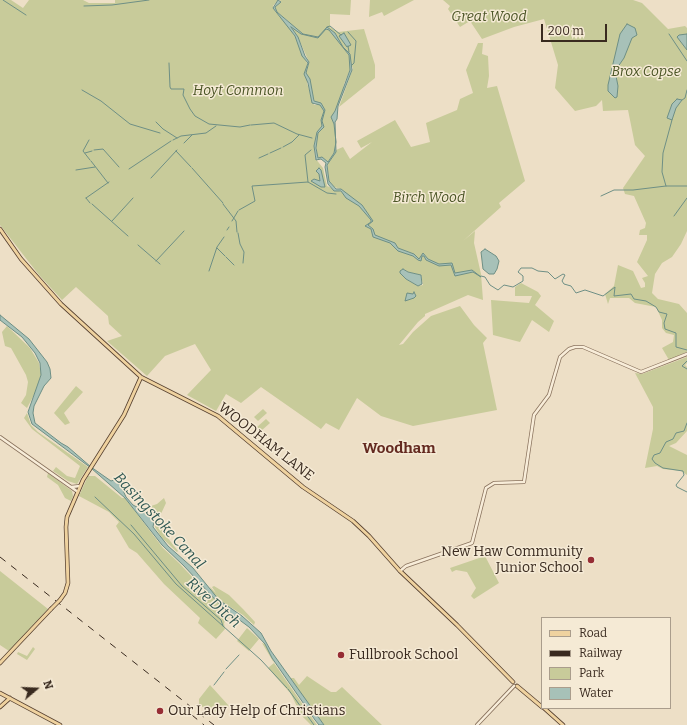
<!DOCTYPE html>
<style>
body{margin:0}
#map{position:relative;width:687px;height:725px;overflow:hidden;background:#eddfc6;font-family:Bitter,serif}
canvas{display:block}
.legend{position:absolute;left:541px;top:617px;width:130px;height:92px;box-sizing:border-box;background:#f5ead5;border:1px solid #aa9d8c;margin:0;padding:5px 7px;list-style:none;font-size:12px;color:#392a1f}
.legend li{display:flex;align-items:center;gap:8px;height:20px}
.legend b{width:20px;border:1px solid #aa9d8c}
.north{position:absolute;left:16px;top:669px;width:40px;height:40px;-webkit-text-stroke:3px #f5ead5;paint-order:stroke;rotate:71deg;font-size:11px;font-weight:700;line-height:16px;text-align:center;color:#392a1f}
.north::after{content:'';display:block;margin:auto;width:14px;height:18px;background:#392a1f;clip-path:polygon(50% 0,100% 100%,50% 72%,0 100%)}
.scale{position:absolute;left:541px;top:24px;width:66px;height:18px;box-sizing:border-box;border:2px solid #392a1f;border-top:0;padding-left:5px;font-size:12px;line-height:14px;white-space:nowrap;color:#392a1f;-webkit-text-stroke:3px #f5ead5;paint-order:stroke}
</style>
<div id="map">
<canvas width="687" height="725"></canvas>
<ul class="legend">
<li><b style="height:5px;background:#efd29f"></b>Road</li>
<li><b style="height:5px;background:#392a1f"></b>Railway</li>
<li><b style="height:11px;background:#c8cb9a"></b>Park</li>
<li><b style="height:11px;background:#a7c1b8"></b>Water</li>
</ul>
<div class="north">N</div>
<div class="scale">200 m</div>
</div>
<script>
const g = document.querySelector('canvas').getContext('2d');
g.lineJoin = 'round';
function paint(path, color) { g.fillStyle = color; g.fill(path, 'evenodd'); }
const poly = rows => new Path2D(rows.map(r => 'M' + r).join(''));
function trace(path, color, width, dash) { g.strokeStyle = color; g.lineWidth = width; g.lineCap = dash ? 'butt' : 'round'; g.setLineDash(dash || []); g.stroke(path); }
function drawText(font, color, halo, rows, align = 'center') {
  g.font = font + ' Bitter,serif'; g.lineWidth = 3; g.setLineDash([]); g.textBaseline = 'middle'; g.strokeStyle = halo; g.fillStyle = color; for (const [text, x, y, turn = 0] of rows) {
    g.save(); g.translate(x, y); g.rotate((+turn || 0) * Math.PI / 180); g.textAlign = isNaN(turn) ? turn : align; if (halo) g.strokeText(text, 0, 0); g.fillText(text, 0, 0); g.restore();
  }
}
const green = poly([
 [0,0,11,0,23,8,29,0,83,0,89,3,115,3,115,0,278,0,273,6,279,15,289,26,296,38,307,63,307,71,309,62,301,44,289,22,277,12,275,7,281,2,280,0,351,0,350,15,330,14,330,27,338,32,364,29,375,65,375,78,339,107,353,68,351,64,350,70,344,84,342,95,332,119,334,124,336,142,335,151,329,161,336,150,343,147,350,159,372,142,361,148,357,141,395,120,411,147,430,142,426,123,457,110,460,99,473,93,466,70,478,43,483,43,482,54,488,56,489,76,487,88,497,86,525,181,499,203,501,207,463,241,475,231,474,243,481,274,483,300,468,295,425,314,425,316,418,322,399,345,403,344,413,332,431,316,460,306,474,325,487,338,483,343,497,410,413,426,381,416,357,398,339,430,326,423,321,429,261,387,241,403,226,394,216,411,187,395,211,370,195,344,165,356,147,376,107,341,122,336,109,324,108,316,76,287,62,300,39,275,0,225],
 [307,75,315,103,317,105,314,105,307,83],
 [316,139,317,156,318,158,322,157,327,162,329,181,334,187,341,189,344,193,327,186,323,168,315,158,314,146],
 [403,269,408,272,421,275,423,285,418,286,406,279],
 [370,0,414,0,384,16,382,12,369,17],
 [443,0,633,0,642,3,668,29,685,26,687,28,687,231,681,244,672,257,662,263,655,274,652,293,658,299,679,304,687,313,687,352,669,360,662,348,673,342,674,335,666,333,662,328,662,320,656,307,635,303,629,298,610,298,608,304,605,294,614,286,618,265,633,271,641,288,645,287,645,283,642,278,648,276,637,262,647,240,647,235,639,235,640,230,645,228,646,223,634,196,625,194,623,188,645,156,635,145,628,110,603,111,602,100,596,106,575,111,555,88,558,65,544,19,514,27,482,39,470,21,460,27,448,9,450,6],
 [521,283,538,292,541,296,535,305,554,321,549,332,532,320,520,342,493,335,491,300,529,303,532,296,515,296,515,287],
 [7,326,30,348,39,363,41,374,36,391,27,408,21,403,26,395,28,382,26,375,11,348,5,346,2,332],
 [687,357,687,363,685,365,687,367,687,431,676,443,669,446,687,455,687,475,681,471,663,469,657,466,645,468,653,429,653,407,635,373,642,374],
 [76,386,83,392,64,413,70,423,65,425,54,413],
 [263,409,267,413,258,421,254,417],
 [27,413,31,425,38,432,88,467,77,484,68,481,53,471,56,467,67,476,75,478,80,466,32,429,24,418],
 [266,419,270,423,261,431,257,427],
 [48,473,72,491,73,496,71,501,65,498,58,485,47,477],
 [88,476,95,476,122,498,125,498,163,548,180,564,206,592,212,595,222,608,230,615,224,623,225,629,216,639,198,623,200,618,164,584,137,553,129,548,116,526,119,522,109,512,79,496],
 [164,498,166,503,160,516,159,524,167,537,178,551,177,552,162,538,155,527,155,520,147,511,148,507,157,504],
 [485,556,499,583,474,599,471,596,476,588,467,572,456,570,452,572,450,568],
 [0,571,48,609,9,651,0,645],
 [214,586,229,595,243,609,255,622,254,625,243,615,219,600,212,593,210,587,216,593,212,587],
 [247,628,259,639,249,651,237,641],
 [262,643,265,644,270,652,274,663,317,725,311,725,301,715,291,694,268,668,274,663],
 [33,647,35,649,27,660,17,654,18,652,27,656],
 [307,676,331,692,336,692,342,687,382,725,324,725,318,718,322,714,316,709,313,711,290,678,294,678,299,685],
 [210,685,229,706,222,711,209,712,199,704,199,699]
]);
const water = poly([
 [278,0,281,2,275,7,277,12,303,34,318,37,327,27,335,33,343,47,350,54,352,70,338,106,337,119,335,122,336,152,327,165,329,181,336,189,341,189,362,205,373,221,368,225,373,229,375,235,395,243,398,248,414,254,419,259,423,253,428,259,439,264,452,263,455,273,472,270,481,277,473,272,455,276,451,265,439,266,426,260,424,256,422,256,421,261,418,260,413,256,398,251,390,243,373,237,371,229,365,226,371,222,371,220,359,206,346,198,341,191,334,191,328,184,325,167,326,163,321,159,316,160,314,146,317,132,322,126,321,120,324,111,320,105,312,103,308,83,304,74,308,63,302,56,295,36,273,8,278,0],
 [291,27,301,34,318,38,326,29,329,30,349,55,350,70,335,111,331,117,334,124,336,142,334,153,328,162,322,157,318,158,316,148,318,133,324,127,322,121,325,110,321,103,314,101,310,79,306,73,309,62,305,56,298,37,291,27],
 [627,24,635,28,637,35,632,38,624,58,615,71,618,86,617,97,615,98,608,91,608,85,620,34,627,24],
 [344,33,351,45,347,47,339,36,344,33],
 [687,34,687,50,677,37,679,35,687,34],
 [677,99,682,100,676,108,672,120,667,118,672,104,677,99],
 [319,168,321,170,325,187,321,187,311,181,314,179,320,181,319,174,316,171,319,168],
 [485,249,496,256,499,261,497,269,494,274,489,274,483,269,481,252,485,249],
 [403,269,408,272,421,275,422,284,418,286,406,279,400,273,400,271,403,269],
 [414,292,416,296,414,298,405,301,407,293,413,294,414,292],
 [0,315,29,339,47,362,50,369,51,378,44,386,34,406,33,413,35,423,61,443,68,447,91,467,111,481,114,480,120,484,126,497,133,505,148,513,154,521,153,527,168,546,193,568,219,600,242,616,261,633,271,651,324,725,319,725,315,720,272,658,265,644,249,627,222,607,184,566,162,545,125,498,91,468,32,424,28,412,41,375,40,363,35,353,22,337,0,320,0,315]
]);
const stream = poly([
 [3,0,26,15],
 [84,6,112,5,149,0],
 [327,27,330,26,341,35],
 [348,32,356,41,354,63,352,65],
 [669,34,687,61],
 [348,46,349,52],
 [169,63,170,87,171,89,184,89,183,95,190,109,195,116,209,124,240,127,250,125],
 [82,90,101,101,130,124,160,133],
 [682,100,685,98,687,90],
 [156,122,163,129,177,138],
 [251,125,274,123,297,134,312,138],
 [89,140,83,151,90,160],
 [173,140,181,136,206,133,216,126],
 [184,143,192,135],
 [283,147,292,142,299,135],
 [94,150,103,149,119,167],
 [176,151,191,167],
 [85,153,92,151],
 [270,153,281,148],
 [259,158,268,154],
 [91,161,108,183],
 [192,168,223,203],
 [129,169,171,141],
 [76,170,95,167],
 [151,178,177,150],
 [308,182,305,155,311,150],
 [666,186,662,172,663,153,672,120],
 [601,196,614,190,633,190,666,186,687,186],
 [86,198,109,182],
 [86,198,90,203],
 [92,204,128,236],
 [223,204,236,221,237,232],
 [239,210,255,201,252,186,308,182,327,193,336,194],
 [674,216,687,198],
 [112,221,133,198],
 [232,221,238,211],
 [227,230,229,227],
 [238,233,240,244,244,252,243,263],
 [138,245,160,264],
 [217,248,225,256],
 [226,257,234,265],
 [156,261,184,231],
 [209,271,217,247,224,237],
 [481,276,485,277,490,285,498,290,504,285,513,287,523,281,523,276,518,272,521,268,532,268,538,271,548,272,555,279,563,274,565,275,562,281,564,284,571,286,576,293,585,290,603,296,615,287,614,296,631,294,634,299,646,301,656,307,659,312,667,314,664,323,665,329,676,333,676,347,687,350],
 [687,361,682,366,687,369],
 [687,423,684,431,676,433,673,439,666,442,660,453,654,455,652,459,655,463,663,468,683,471,684,475,676,485,677,487,687,492],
 [95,497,134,534,176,584,261,660,287,688],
 [131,525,182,586,221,620,223,626],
 [226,669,239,655],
 [214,685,224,672],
 [288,689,314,725]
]);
const minor = poly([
 [0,437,78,492],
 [71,487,80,486],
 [400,571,406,566,472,543,486,488,494,483,524,482,534,415,549,395,560,357,569,349,575,347,583,347,641,372,687,354],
 [477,725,514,686]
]);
const major = poly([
 [0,229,21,259,61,304,141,377,218,416,303,487,353,521,369,536,400,571,457,625,513,682],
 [60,600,65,593,68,583,66,527,67,517,83,480,124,415,141,377],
 [0,663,51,609],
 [517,686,542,707],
 [0,693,60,725],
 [0,707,10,698],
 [544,708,563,725]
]);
const rail = poly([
 [0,557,214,725],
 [181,706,204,725]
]);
const majorBridge = poly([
 [51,609,60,600]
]);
const markers = [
 [591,560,4,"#962d34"],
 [341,655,4,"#962d34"],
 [160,711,4,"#962d34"]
];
const parkNames = [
 ["Great Wood",489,17],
 ["Brox Copse",646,72],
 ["Hoyt Common",238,91],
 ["Birch Wood",429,198]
];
const streetNames = [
 ["WOODHAM LANE",266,442,38]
];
const poiNames = [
 ["New Haw Community",583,552,"right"],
 ["Junior School",583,568,"right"],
 ["Fullbrook School",349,655],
 ["Our Lady Help of Christians",168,711]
];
const neighbourhoodNames = [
 ["Woodham",399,449]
];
const waterNames = [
 ["Basingstoke Canal",159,521,47],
 ["Rive Ditch",213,603,42]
];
paint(green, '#c8cb9a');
paint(water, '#a7c1b8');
trace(water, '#6e8f85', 1);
trace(stream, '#6e8f85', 1);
trace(minor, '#88715c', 4);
trace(major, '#564030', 4.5);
trace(minor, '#f8edd9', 2.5);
trace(major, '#efd29f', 3);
trace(rail, '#392a1f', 1, [7, 7]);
trace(majorBridge, '#564030', 4.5, []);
trace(majorBridge, '#efd29f', 3);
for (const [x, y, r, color] of markers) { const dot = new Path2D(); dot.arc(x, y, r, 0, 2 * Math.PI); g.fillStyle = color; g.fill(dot); trace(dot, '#f5ead5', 1.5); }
drawText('italic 14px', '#4b5526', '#f5ead5', parkNames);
drawText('14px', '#392a1f', '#f5ead5', streetNames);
drawText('14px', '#392a1f', '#f5ead5', poiNames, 'left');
drawText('bold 15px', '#642a20', '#f5ead5', neighbourhoodNames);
drawText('italic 15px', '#2f5853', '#f5ead5', waterNames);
</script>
